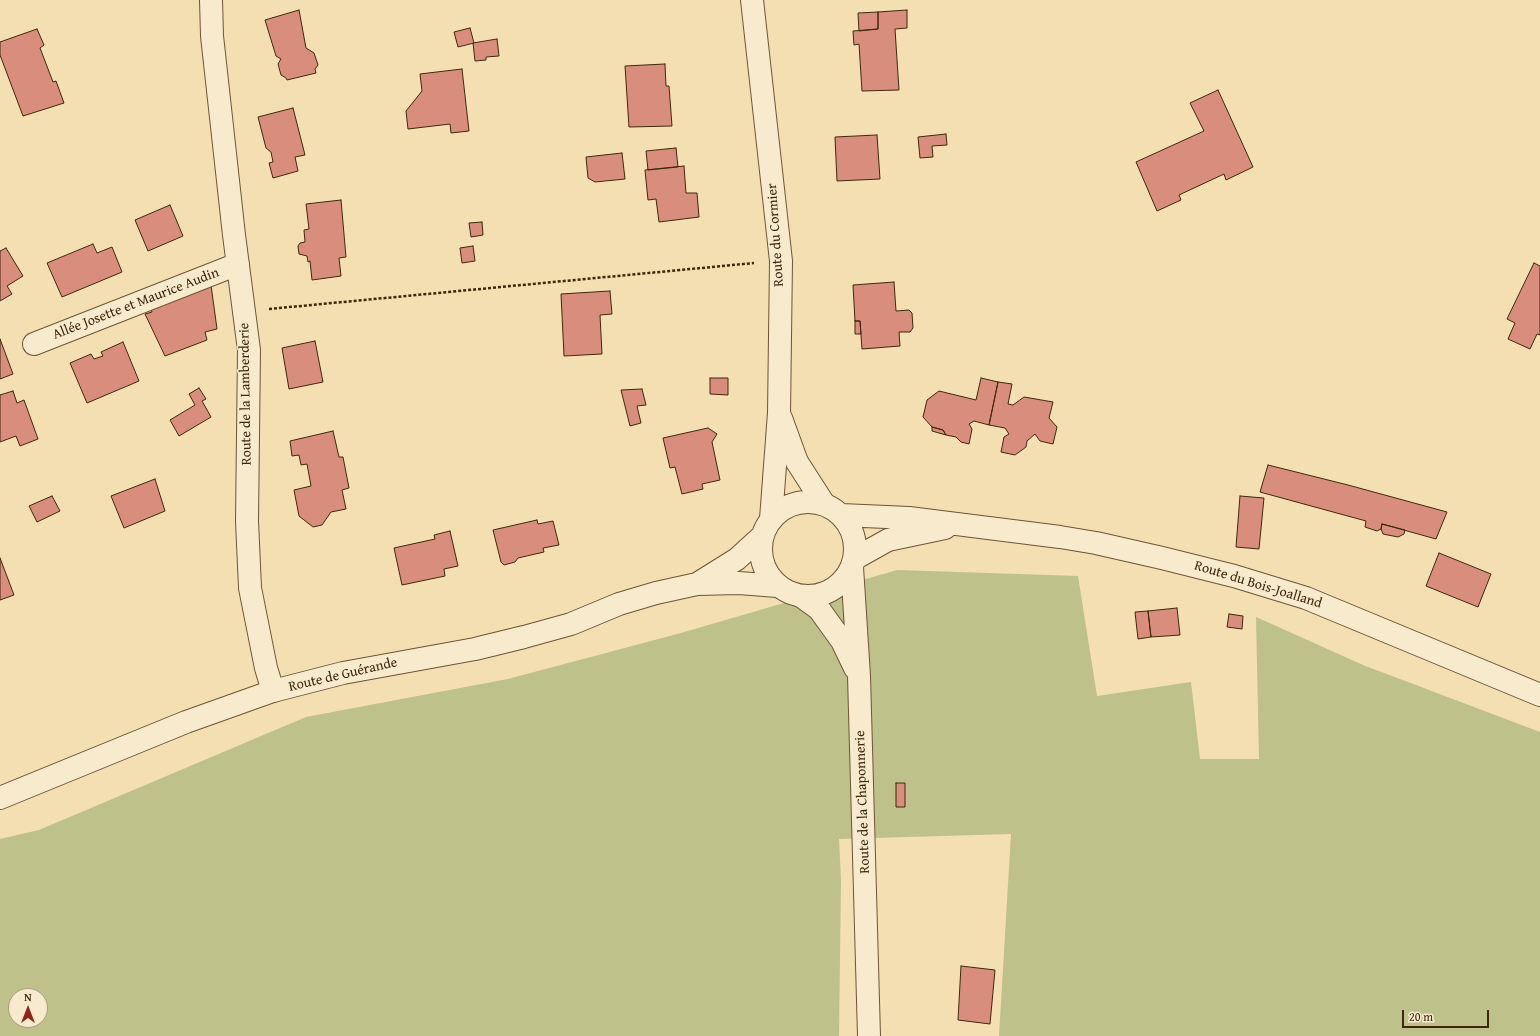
<!DOCTYPE html>
<meta charset="utf-8">
<style>
body{margin:0}
#map{position:relative;width:1540px;height:1036px;overflow:hidden;background:#f3dfb2;font-family:"Gentium Book Plus",serif}
canvas{display:block}
.north{position:absolute;left:8px;top:988px;width:40px;height:40px;box-sizing:border-box;background:#f7eacd;border:1px solid #ae9c80;border-radius:50%;rotate:0deg;font-size:11px;font-weight:700;line-height:16px;text-align:center;color:#40270c}
.north::after{content:'';display:block;margin:auto;width:14px;height:18px;background:#8f2418;clip-path:polygon(50% 0,100% 100%,50% 72%,0 100%)}
.scale{position:absolute;left:1402px;top:1010px;width:87px;height:18px;box-sizing:border-box;border:2px solid #40270c;border-top:0;padding-left:5px;font-size:12px;line-height:14px;white-space:nowrap;color:#40270c;-webkit-text-stroke:3px #f7eacd;paint-order:stroke}
</style>
<div id="map">
<canvas width="1540" height="1036"></canvas>
<div class="north">N</div>
<div class="scale">20 m</div>
</div>
<script>
const g = document.querySelector('canvas').getContext('2d');
g.lineJoin = 'round';
function paint(path, color) { g.fillStyle = color; g.fill(path, 'evenodd'); }
const poly = rows => new Path2D(rows.map(r => 'M' + r).join(''));
function trace(path, color, width, dash) { g.strokeStyle = color; g.lineWidth = width; g.lineCap = dash ? 'butt' : 'round'; g.setLineDash(dash || []); g.stroke(path); }
function drawText(font, color, halo, rows, align = 'center') {
  g.font = font + ' "Gentium Book Plus",serif'; g.lineWidth = 3; g.setLineDash([]); g.textBaseline = 'middle'; g.strokeStyle = halo; g.fillStyle = color; for (const [text, x, y, turn = 0] of rows) {
    g.save(); g.translate(x, y); g.rotate((+turn || 0) * Math.PI / 180); g.textAlign = isNaN(turn) ? turn : align; if (halo) g.strokeText(text, 0, 0); g.fillText(text, 0, 0); g.restore();
  }
}
const green = poly([
 [897,570,1078,576,1097,696,1191,682,1200,759,1259,759,1256,617,1363,665,1540,732,1540,1036,999,1036,1011,834,839,839,841,880,839,1036,0,1036,0,839,39,830,306,717,508,679,681,633],
 [16,996,40,996,40,1020,16,1020]
]);
const building = poly([
 [299,10,306,48,314,53,318,65,315,69,316,73,287,80,286,78,281,75,278,64,281,59,276,56,265,20,299,10],
 [907,10,907,28,895,29,899,90,862,91,859,44,854,45,853,31,878,29,878,12,907,10],
 [878,12,878,29,859,31,858,13,878,12],
 [470,28,474,43,458,47,454,32,470,28],
 [37,29,44,45,40,48,53,82,56,81,64,103,23,116,0,55,0,42,37,29],
 [497,39,499,56,486,57,486,60,475,61,473,43,497,39],
 [665,64,666,86,669,86,672,126,629,127,625,66,665,64],
 [462,69,469,131,451,133,450,124,408,129,406,111,422,91,420,74,462,69],
 [1218,90,1253,167,1226,180,1224,174,1179,195,1181,200,1157,211,1136,162,1204,131,1190,103,1218,90],
 [293,108,305,155,295,157,298,171,273,178,269,163,273,162,271,152,266,148,258,117,293,108],
 [946,134,947,145,932,146,933,157,920,158,918,137,946,134],
 [877,135,880,179,837,181,835,137,877,135],
 [676,148,678,167,648,170,646,151,676,148],
 [622,153,625,179,595,182,588,178,586,157,622,153],
 [684,166,686,193,697,193,699,217,659,222,656,199,648,200,645,170,684,166],
 [341,200,346,257,339,258,341,276,312,280,310,261,308,262,307,256,299,254,298,246,300,243,305,242,304,230,309,229,306,204,341,200],
 [170,205,183,236,148,251,135,220,170,205],
 [482,222,483,235,471,237,469,223,482,222],
 [93,244,97,253,112,247,122,272,62,297,47,263,93,244],
 [473,246,475,261,462,263,460,248,473,246],
 [6,248,23,276,7,286,12,294,0,301,0,251,6,248],
 [1534,263,1540,266,1540,335,1537,334,1530,349,1508,339,1515,323,1507,319,1534,263],
 [894,282,896,311,909,310,912,313,913,328,910,332,899,332,900,346,862,349,860,321,855,321,853,285,894,282],
 [211,285,217,329,205,332,207,340,165,356,145,314,152,312,151,309,211,285],
 [610,291,612,314,600,315,602,354,564,356,561,294,610,291],
 [855,321,860,321,861,334,855,334,855,321],
 [0,339,13,374,0,379,0,339],
 [315,341,323,382,289,389,282,348,315,341],
 [123,342,139,381,87,403,70,363,91,354,94,359,103,356,101,352,123,342],
 [710,378,728,378,728,395,710,394,710,378],
 [981,378,998,382,989,425,974,421,969,424,972,429,969,444,961,442,956,437,946,435,943,430,932,427,923,417,927,400,939,391,976,400,981,378],
 [998,382,1012,384,1008,404,1013,405,1024,397,1053,402,1049,418,1057,427,1053,444,1040,441,1035,434,1027,441,1026,447,1015,455,1001,452,1004,437,1009,434,1005,428,989,425,998,382],
 [199,388,206,399,202,401,211,417,179,436,170,420,195,405,189,394,199,388],
 [642,389,646,405,637,406,641,423,630,426,621,390,642,389],
 [13,391,17,403,24,400,38,439,20,446,16,436,0,442,0,395,13,391],
 [932,427,943,430,946,435,932,431,932,427],
 [708,428,717,434,712,442,720,480,702,484,703,489,682,494,675,467,670,468,663,438,708,428],
 [333,431,339,457,343,457,349,488,342,490,346,509,331,512,322,525,313,527,299,516,294,490,311,486,307,464,301,465,299,455,292,456,290,441,333,431],
 [1268,465,1348,485,1447,512,1436,539,1382,524,1381,529,1377,531,1365,527,1366,521,1260,492,1268,465],
 [155,479,165,511,124,528,111,496,155,479],
 [52,496,60,511,37,522,29,506,52,496],
 [1240,496,1264,498,1259,549,1236,547,1240,496],
 [537,520,538,524,553,521,559,545,543,548,544,552,518,558,515,562,504,565,501,562,493,530,537,520],
 [1382,524,1405,530,1404,534,1398,537,1383,534,1381,529,1382,524],
 [450,531,458,566,444,569,445,576,402,585,394,548,435,539,434,535,450,531],
 [1439,553,1491,574,1478,607,1426,586,1439,553],
 [0,558,14,595,0,600,0,558],
 [1177,608,1180,635,1151,637,1148,611,1177,608],
 [1148,611,1151,637,1138,639,1135,612,1148,611],
 [1229,614,1243,616,1242,629,1227,627,1229,614],
 [896,783,905,783,905,807,896,807,896,783],
 [961,966,995,970,990,1024,958,1020,961,966]
]);
const path = poly([
 [269,309,754,263]
]);
const minor = poly([
 [211,0,212,36,234,235,249,350,247,521,250,588,266,668,273,691],
 [752,0,781,261,779,413,771,519],
 [34,344,238,264],
 [781,418,797,462,824,504],
 [852,567,859,676,869,1036],
 [801,596,819,609,842,641,855,668]
]);
const tertiary = poly([
 '761 549a47 47 0 1 1 94 0a47 47 0 1 1-94 0Z',
 [841,515,909,518,1060,537,1096,543,1162,558,1234,576,1306,598,1540,695],
 [854,559,888,540,945,528],
 [698,584,739,583,777,586],
 [0,798,186,722,273,691,343,673,475,649,524,637,571,624,619,604,656,593,697,584,737,559,761,537]
]);
const streetNames = [
 ["Route du Cormier",776,235,-94],
 ["Allée Josette et Maurice Audin",136,304,-21],
 ["Route de la Lamberderie",246,394,-91],
 ["Route du Bois-Joalland",1258,585,17],
 ["Route de Guérande",343,675,-13],
 ["Route de la Chaponnerie",863,802,-92]
];
paint(green, '#bec18a');
paint(building, '#d98e7d');
trace(building, '#40270c', 1);
trace(minor, '#6d5536', 24);
trace(tertiary, '#6d5536', 24);
trace(path, '#40270c', 2.5, [3, 2]);
trace(minor, '#f7eacd', 22);
trace(tertiary, '#f7eacd', 22);
drawText('14px', '#40270c', '#f7eacd', streetNames);
</script>
